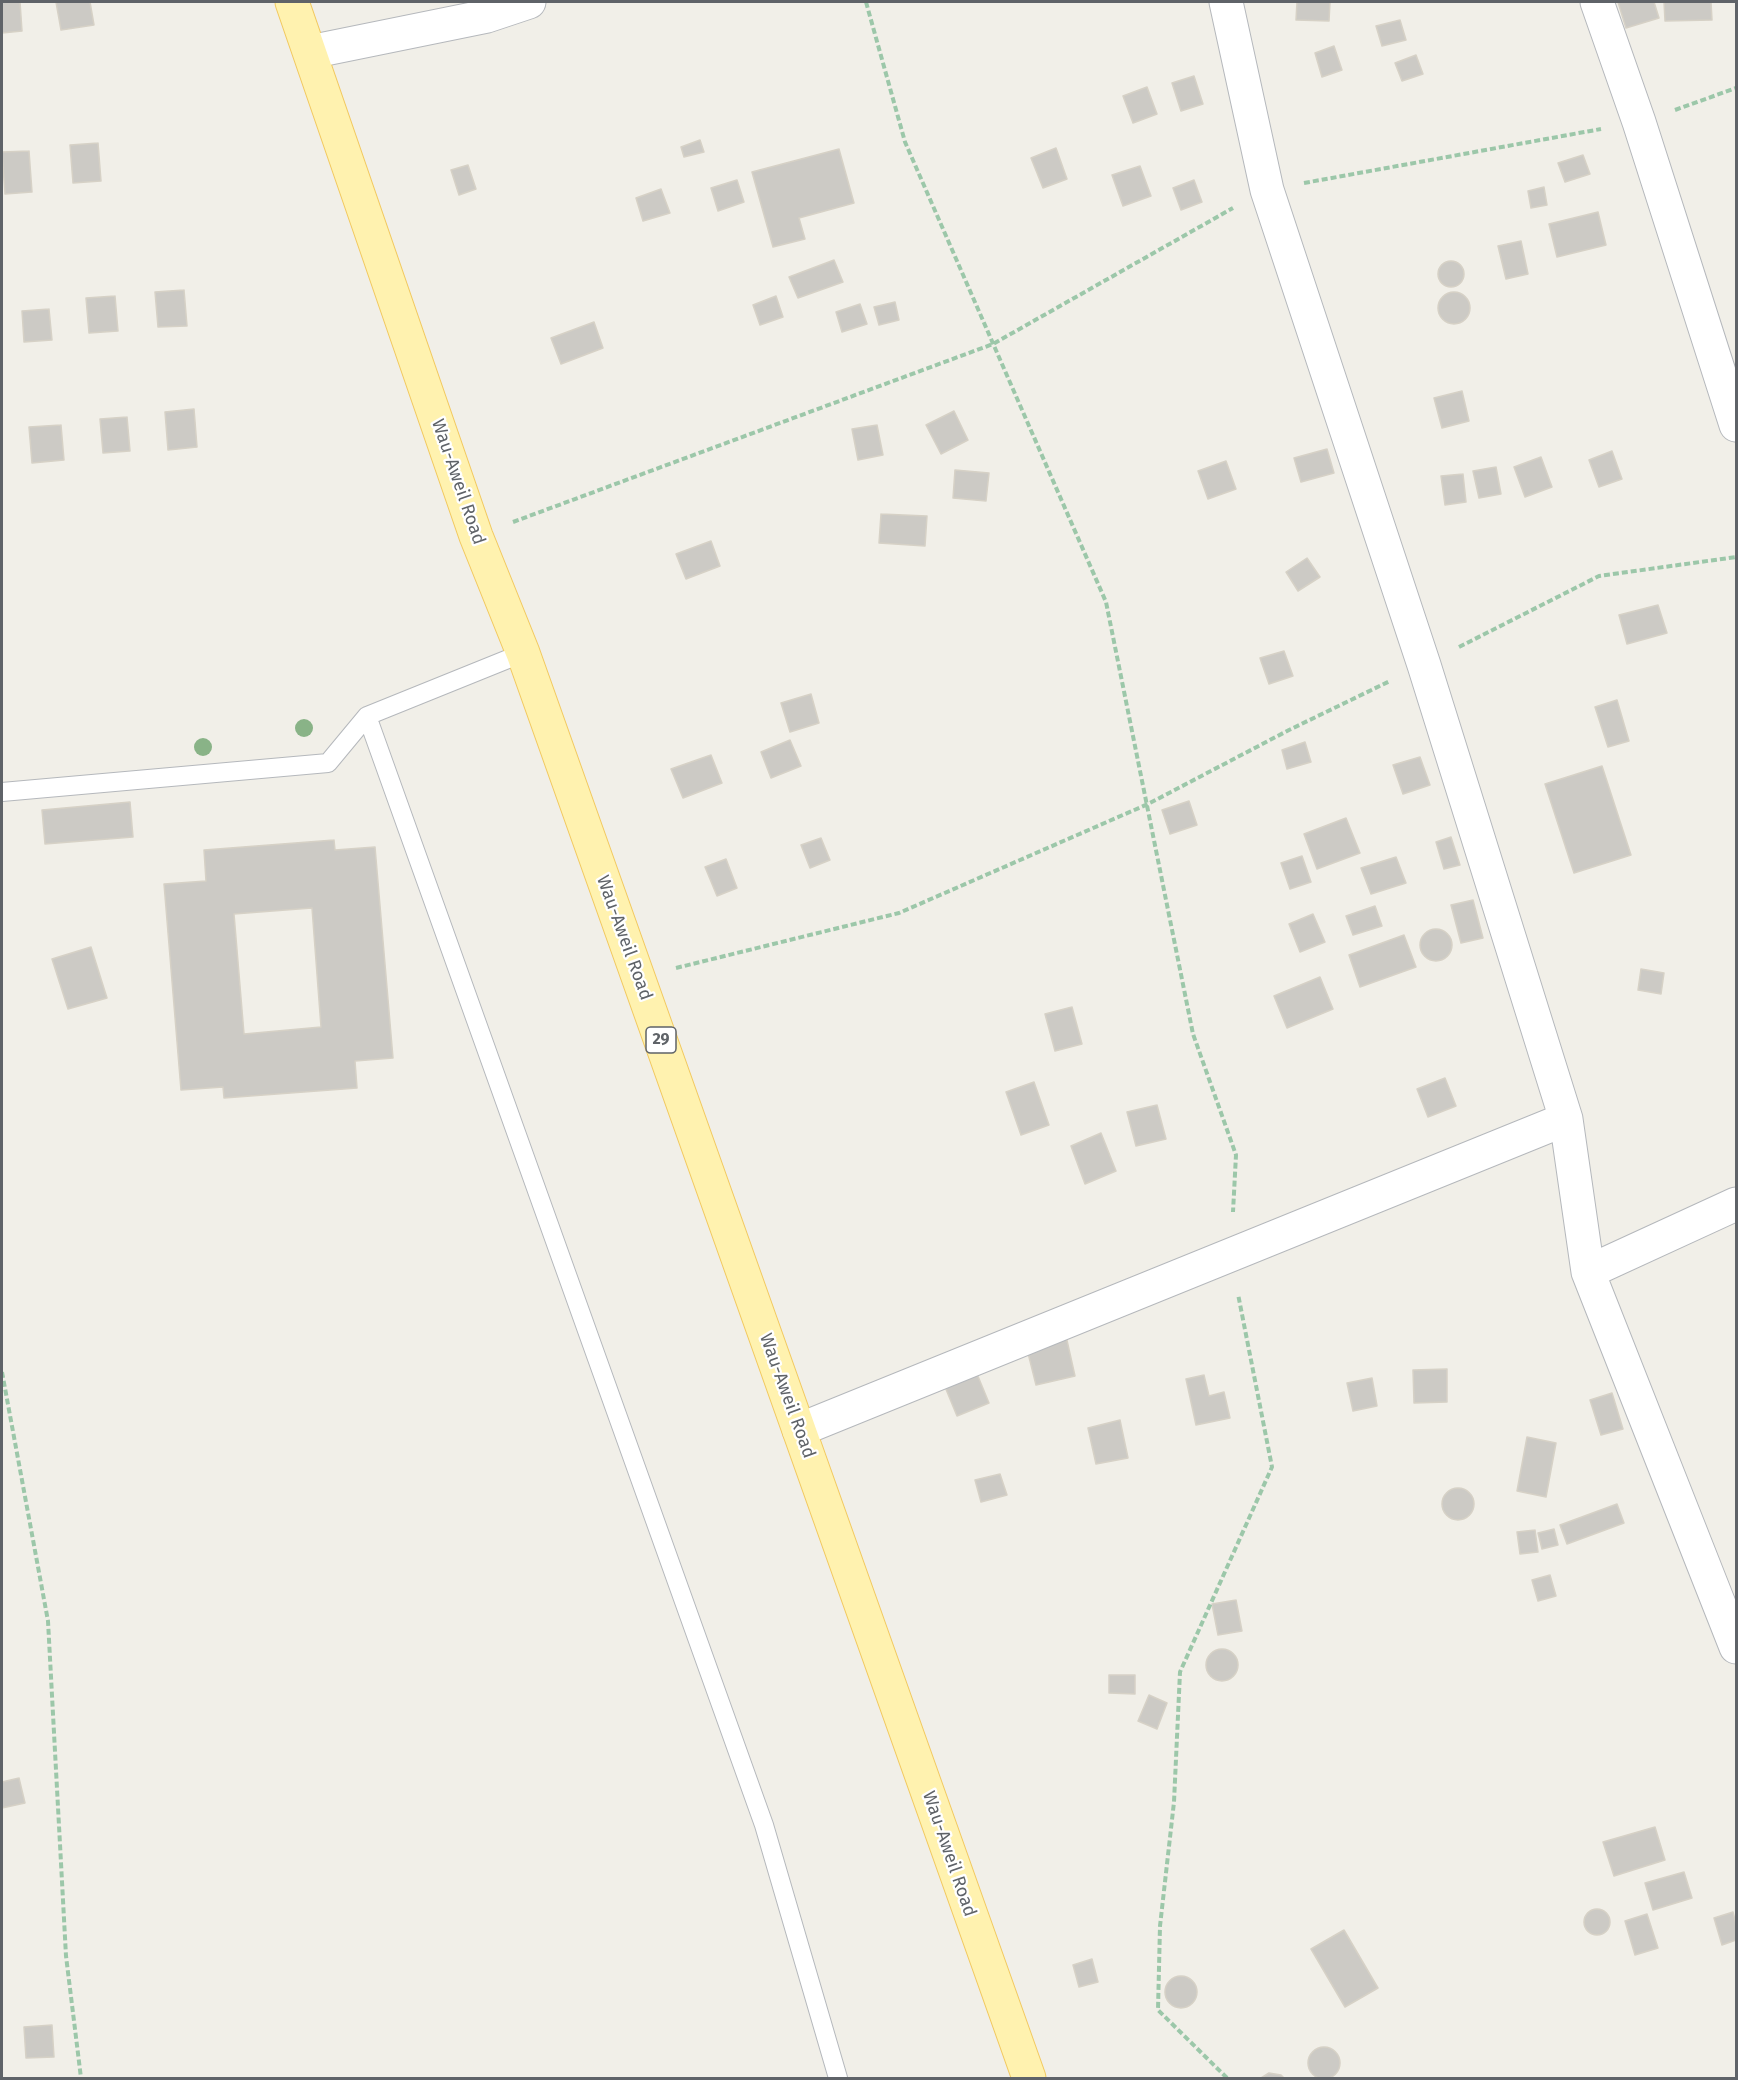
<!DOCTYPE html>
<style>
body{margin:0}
#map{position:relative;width:1738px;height:2080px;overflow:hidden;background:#f1efe8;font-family:"Fira Sans",sans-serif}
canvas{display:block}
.frame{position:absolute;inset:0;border:3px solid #5f6368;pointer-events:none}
</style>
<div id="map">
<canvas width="1738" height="2080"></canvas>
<div class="frame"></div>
</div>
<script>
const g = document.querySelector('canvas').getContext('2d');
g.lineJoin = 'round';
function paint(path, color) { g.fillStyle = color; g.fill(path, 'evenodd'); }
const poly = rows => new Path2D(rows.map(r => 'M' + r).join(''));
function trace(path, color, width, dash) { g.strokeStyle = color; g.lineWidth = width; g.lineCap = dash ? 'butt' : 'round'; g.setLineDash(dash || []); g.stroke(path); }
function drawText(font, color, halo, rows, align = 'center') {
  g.font = font + ' "Fira Sans",sans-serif'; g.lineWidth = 4.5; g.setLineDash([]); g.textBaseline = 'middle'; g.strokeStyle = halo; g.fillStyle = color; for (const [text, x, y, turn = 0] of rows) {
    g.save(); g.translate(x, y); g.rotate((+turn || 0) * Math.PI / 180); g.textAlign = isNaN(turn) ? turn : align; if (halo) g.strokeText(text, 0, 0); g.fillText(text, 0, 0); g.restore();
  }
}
const building = poly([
 [2,2,20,2,22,31,2,33,2,2],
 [56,2,90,2,94,25,61,30,56,2],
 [1297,2,1330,2,1329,21,1296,20,1297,2],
 [1618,2,1654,2,1659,18,1626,28,1618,2],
 [1664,2,1711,2,1712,20,1665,21,1664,2],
 [1400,20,1406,40,1382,46,1376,26,1400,20],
 [1334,46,1342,70,1322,77,1315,53,1334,46],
 [1416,55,1423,74,1402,81,1395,63,1416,55],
 [1194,76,1203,104,1181,111,1172,83,1194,76],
 [1147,87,1157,114,1133,123,1123,96,1147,87],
 [700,140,704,152,684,157,681,147,700,140],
 [98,143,101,181,73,183,70,145,98,143],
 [1056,148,1067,179,1043,188,1031,158,1056,148],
 [839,149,854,203,799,218,805,239,773,247,752,172,839,149],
 [29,151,32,192,5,194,2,152,29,151],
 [1583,155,1590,174,1565,182,1558,163,1583,155],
 [468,165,476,189,459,195,451,170,468,165],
 [1140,166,1151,196,1123,206,1112,175,1140,166],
 [737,180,744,202,718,211,711,188,737,180],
 [1194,180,1202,202,1181,210,1173,188,1194,180],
 [1544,187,1547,205,1531,208,1528,191,1544,187],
 [661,189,670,213,643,221,636,198,661,189],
 [1598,212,1606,245,1557,257,1549,224,1598,212],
 [1521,241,1528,274,1506,279,1498,246,1521,241],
 [834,260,843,282,798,298,789,277,834,260],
 '1438 274a13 13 0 1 1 26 0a13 13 0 1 1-26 0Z',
 [184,290,187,326,158,327,155,292,184,290],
 '1438 308a16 16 0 1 1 32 0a16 16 0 1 1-32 0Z',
 [115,296,118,331,89,333,86,298,115,296],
 [776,296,783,317,760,325,753,305,776,296],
 [895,302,899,320,879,325,874,307,895,302],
 [860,304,867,324,842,332,836,312,860,304],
 [49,309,52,340,24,342,22,311,49,309],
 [594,322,603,348,561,364,551,338,594,322],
 [1462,391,1469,421,1442,428,1434,398,1462,391],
 [194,409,197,447,168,450,165,412,194,409],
 [954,411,968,440,941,454,926,425,954,411],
 [127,417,130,451,103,453,100,419,127,417],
 [61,425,64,460,32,463,29,427,61,425],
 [877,425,883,455,858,460,852,429,877,425],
 [1327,449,1334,473,1301,482,1294,458,1327,449],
 [1612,451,1622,479,1599,487,1589,460,1612,451],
 [1541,457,1552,487,1525,497,1514,467,1541,457],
 [1226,461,1236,489,1208,499,1198,471,1226,461],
 [1496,467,1501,494,1479,498,1473,471,1496,467],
 [955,470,989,473,986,501,953,498,955,470],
 [1463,474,1466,502,1445,505,1441,476,1463,474],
 [881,514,927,516,925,546,879,543,881,514],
 [711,541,720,566,686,579,676,554,711,541],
 [1307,558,1320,577,1298,591,1286,572,1307,558],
 [1658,605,1667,633,1627,644,1619,615,1658,605],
 [1284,651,1293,676,1269,684,1260,658,1284,651],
 [811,694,819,723,790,732,781,703,811,694],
 [1617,700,1629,741,1608,747,1595,707,1617,700],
 [790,740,801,766,771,778,761,752,790,740],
 [1305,742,1311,762,1287,769,1282,750,1305,742],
 [711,755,722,783,683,798,671,769,711,755],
 [1420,757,1430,785,1403,794,1393,765,1420,757],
 [1602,766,1631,855,1574,873,1545,784,1602,766],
 [1189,801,1197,825,1170,834,1162,810,1189,801],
 [130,802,133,837,45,844,42,810,130,802],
 [1346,818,1360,853,1317,869,1304,834,1346,818],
 [1451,837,1460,865,1444,869,1436,842,1451,837],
 [821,838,830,860,810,868,801,845,821,838],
 [334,840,335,850,375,847,393,1058,355,1061,357,1088,224,1098,223,1087,181,1090,164,884,206,881,204,850,334,840],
 [312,908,321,1027,244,1034,234,914,312,908],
 [1302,856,1311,882,1290,889,1281,863,1302,856],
 [1396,857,1406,883,1371,894,1361,868,1396,857],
 [726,859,737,888,717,896,705,867,726,859],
 [1473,900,1483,938,1461,943,1451,905,1473,900],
 [1375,906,1382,926,1353,935,1346,916,1375,906],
 [1313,914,1325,942,1300,952,1289,924,1313,914],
 '1420 945a16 16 0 1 1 32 0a16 16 0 1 1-32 0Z',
 [1404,935,1416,967,1360,987,1349,955,1404,935],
 [91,947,107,998,68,1009,52,959,91,947],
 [1641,969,1664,973,1661,994,1638,990,1641,969],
 [1320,977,1333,1009,1287,1028,1274,996,1320,977],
 [1072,1007,1082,1044,1055,1051,1045,1014,1072,1007],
 [1445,1078,1456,1106,1428,1117,1417,1089,1445,1078],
 [1034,1082,1049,1125,1021,1135,1006,1092,1034,1082],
 [1157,1105,1166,1139,1136,1146,1127,1112,1157,1105],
 [1101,1133,1116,1171,1085,1184,1071,1146,1101,1133],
 [1066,1336,1075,1376,1036,1385,1026,1345,1066,1336],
 [975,1369,989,1403,957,1416,943,1382,975,1369],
 [1447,1369,1447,1402,1414,1403,1413,1370,1447,1369],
 [1204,1375,1209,1396,1224,1392,1230,1418,1196,1425,1186,1379,1204,1375],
 [1372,1378,1377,1406,1353,1411,1347,1383,1372,1378],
 [1612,1393,1623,1429,1601,1435,1590,1400,1612,1393],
 [1120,1420,1128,1458,1096,1464,1088,1428,1120,1420],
 [1527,1437,1556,1443,1546,1497,1517,1491,1527,1437],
 [1000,1474,1007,1495,981,1502,975,1480,1000,1474],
 '1442 1504a16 16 0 1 1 32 0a16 16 0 1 1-32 0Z',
 [1617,1504,1624,1523,1567,1544,1560,1525,1617,1504],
 [1554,1529,1558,1545,1542,1549,1538,1533,1554,1529],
 [1535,1530,1538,1552,1520,1554,1517,1532,1535,1530],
 [1550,1575,1556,1596,1538,1601,1532,1580,1550,1575],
 [1236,1600,1242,1631,1218,1635,1212,1604,1236,1600],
 '1206 1665a16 16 0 1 1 32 0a16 16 0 1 1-32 0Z',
 [1109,1675,1135,1675,1135,1694,1109,1693,1109,1675],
 [1149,1695,1167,1703,1157,1729,1138,1721,1149,1695],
 [19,1778,25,1803,2,1808,2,1782,19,1778],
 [1655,1827,1665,1860,1614,1876,1603,1842,1655,1827],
 [1684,1872,1692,1898,1653,1910,1645,1883,1684,1872],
 '1584 1922a13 13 0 1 1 26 0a13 13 0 1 1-26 0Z',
 [1733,1912,1736,1924,1736,1940,1722,1945,1714,1918,1733,1912],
 [1647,1914,1658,1948,1635,1955,1625,1921,1647,1914],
 [1344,1930,1378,1988,1345,2007,1311,1949,1344,1930],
 [1092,1959,1098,1982,1079,1987,1073,1965,1092,1959],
 '1165 1992a16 16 0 1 1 32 0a16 16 0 1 1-32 0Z',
 [52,2025,54,2057,26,2058,24,2027,52,2025],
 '1308 2063a16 16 0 1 1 32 0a16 16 0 1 1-32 0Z',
 [1269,2073,1281,2075,1284,2078,1261,2078,1269,2073]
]);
const path = poly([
 [866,2,905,142,1106,602,1193,1034,1236,1155,1233,1212],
 [1675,110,1736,88],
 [1304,183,1601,129],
 [513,522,993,344,1233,208],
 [1459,647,1599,576,1736,557],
 [676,968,899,913,1148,804,1289,730,1390,681],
 [2,1372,48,1621,66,1956,81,2078],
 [1227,2078,1158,2010,1160,1926,1174,1802,1180,1672,1272,1467,1238,1294]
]);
const lane = poly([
 [367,716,764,1825,838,2078],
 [2,792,328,763,367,716,523,653]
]);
const street = poly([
 [1226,2,1267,190,1424,665,1566,1119,1588,1272,1736,1647],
 [1597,2,1639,122,1736,425],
 [310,52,487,16,529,2],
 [1588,1272,1736,1204],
 [799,1430,1566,1119]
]);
const primary = poly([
 [292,2,476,536,523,653,1029,2078]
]);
const trees = [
 [304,728],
 [203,747]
];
const shields = [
 [661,1040,30]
];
const shieldNames = [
 ["29",661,1040]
];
const streetNames = [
 ["Wau-Aweil Road",458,482,71],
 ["Wau-Aweil Road",624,938,70],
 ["Wau-Aweil Road",787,1396,70],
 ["Wau-Aweil Road",949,1854,71]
];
paint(building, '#cccac5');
trace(building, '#d6d1c6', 1.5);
trace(lane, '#b5b8bc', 20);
trace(street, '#b5b8bc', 35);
trace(primary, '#f2c960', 35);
trace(path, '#9cc7a9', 4, [6, 3]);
trace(lane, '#fff', 18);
trace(street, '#fff', 33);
trace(primary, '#fff2af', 33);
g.fillStyle = '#89b387';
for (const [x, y] of trees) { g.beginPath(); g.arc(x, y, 9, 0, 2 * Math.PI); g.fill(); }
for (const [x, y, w] of shields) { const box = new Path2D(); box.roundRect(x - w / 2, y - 13, w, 26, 4.5); g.fillStyle = '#fff'; g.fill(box); trace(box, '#5f6368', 1.5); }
drawText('bold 16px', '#5f6368', null, shieldNames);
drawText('18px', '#5f6368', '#fff', streetNames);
</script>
